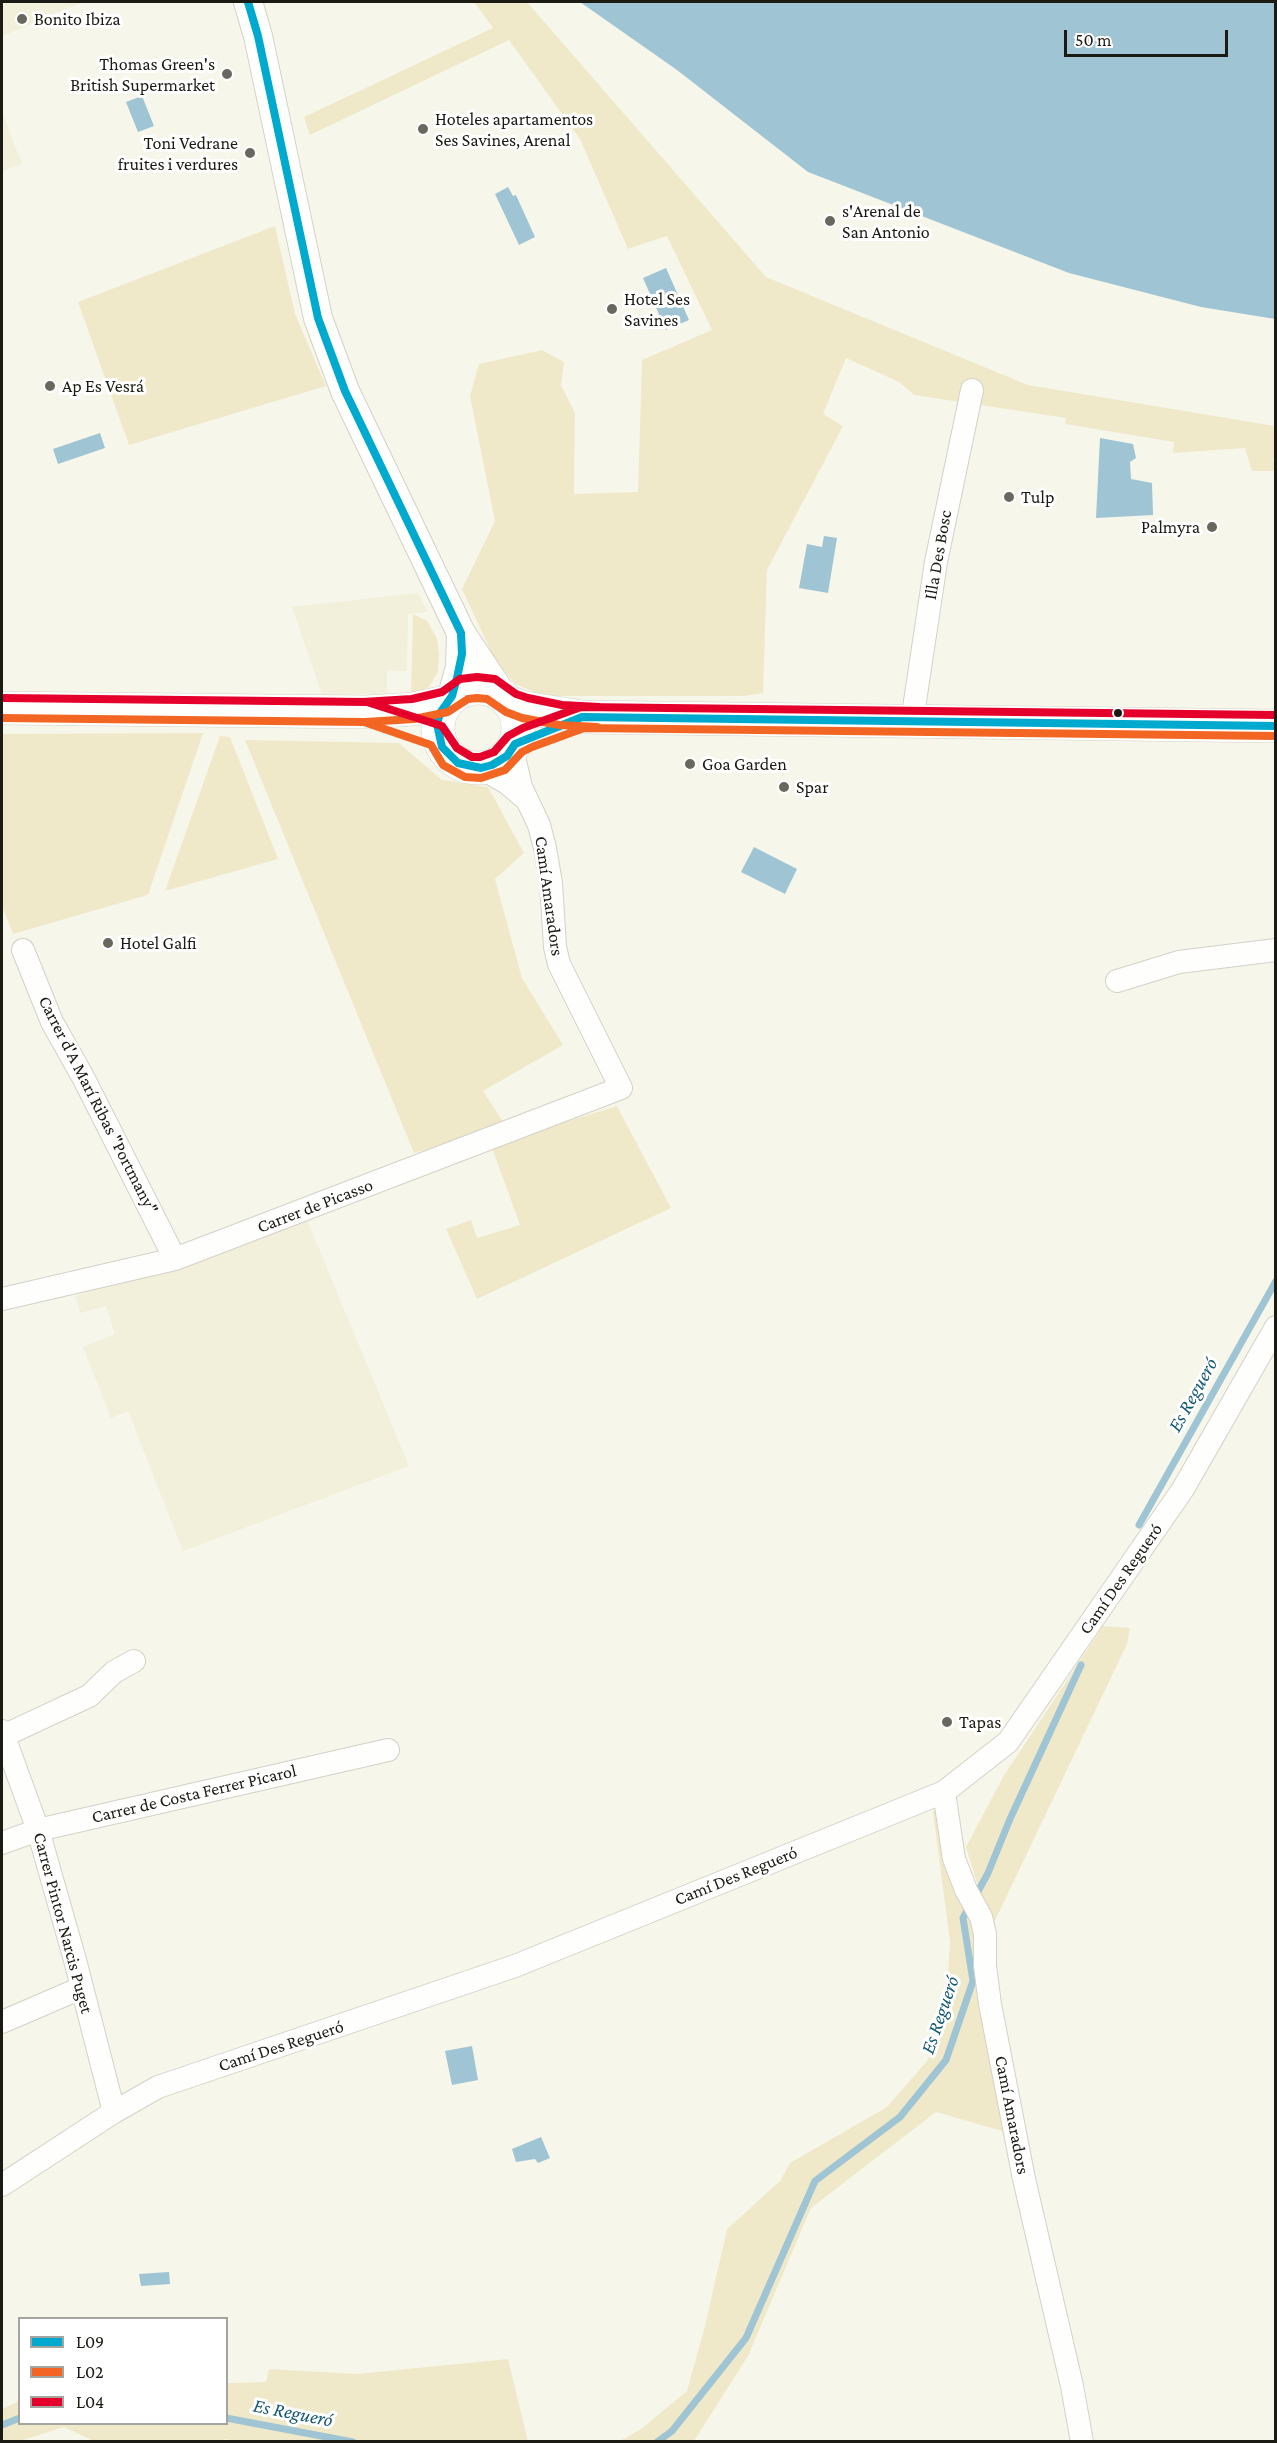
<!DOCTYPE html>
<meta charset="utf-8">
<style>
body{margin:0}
#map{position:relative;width:1277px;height:2443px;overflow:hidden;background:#f7f6eb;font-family:"Crimson Pro",serif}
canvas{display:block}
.frame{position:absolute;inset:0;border:3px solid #1c1b13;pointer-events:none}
.legend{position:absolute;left:18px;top:2317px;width:210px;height:108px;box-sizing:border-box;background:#fff;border:2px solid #a4a4a1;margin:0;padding:8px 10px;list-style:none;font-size:18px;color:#1c1b13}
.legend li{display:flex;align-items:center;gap:12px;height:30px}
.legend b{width:30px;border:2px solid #a4a4a1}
.scale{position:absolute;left:1064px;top:30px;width:164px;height:27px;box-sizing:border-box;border:3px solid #1c1b13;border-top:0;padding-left:8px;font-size:18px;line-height:21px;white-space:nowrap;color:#1c1b13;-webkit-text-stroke:4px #fff;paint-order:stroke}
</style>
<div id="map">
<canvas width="1277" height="2443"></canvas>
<div class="frame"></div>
<ul class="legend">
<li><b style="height:8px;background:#00a9ce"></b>L09</li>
<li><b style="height:8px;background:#f26522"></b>L02</li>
<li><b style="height:8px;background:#e4002b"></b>L04</li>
</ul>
<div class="scale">50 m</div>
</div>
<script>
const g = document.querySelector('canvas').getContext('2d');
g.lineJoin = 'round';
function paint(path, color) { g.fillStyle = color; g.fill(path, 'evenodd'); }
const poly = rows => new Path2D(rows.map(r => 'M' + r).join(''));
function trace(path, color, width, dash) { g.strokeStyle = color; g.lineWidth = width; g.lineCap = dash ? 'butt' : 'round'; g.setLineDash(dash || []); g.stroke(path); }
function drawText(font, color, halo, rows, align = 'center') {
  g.font = font + ' "Crimson Pro",serif'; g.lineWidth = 6; g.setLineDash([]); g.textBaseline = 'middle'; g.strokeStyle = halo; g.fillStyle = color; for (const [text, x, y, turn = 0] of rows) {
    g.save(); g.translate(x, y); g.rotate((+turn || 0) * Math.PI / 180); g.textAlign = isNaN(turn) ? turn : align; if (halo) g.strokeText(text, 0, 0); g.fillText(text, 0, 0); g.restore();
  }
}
const built = poly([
 [2,2,83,2,2,36],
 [2,112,22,164,2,171],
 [418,593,428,612,408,614,407,671,387,671,387,694,322,695,292,607],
 [305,1215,409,1466,183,1551,128,1411,111,1418,83,1347,115,1334,106,1306,80,1313,76,1296]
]);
const green = poly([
 [474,2,527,2,766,277,1028,385,1275,426,1275,458,1273,458,1275,471,1252,471,1245,448,1173,453,1174,442,1065,424,1066,418,914,395,899,382,846,358,823,414,843,426,767,570,763,693,744,696,544,696,515,684,493,656,462,589,495,521,470,396,479,364,542,350,564,362,561,385,575,413,574,494,638,492,642,360,712,330,667,236,628,249,580,139,509,40,310,135,304,117,493,28],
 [275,226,295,314,326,386,129,445,78,302],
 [413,614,427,621,437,638,439,654,438,672,429,687,411,699],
 [203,733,148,895,13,934,2,906,2,734],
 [220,736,230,737,278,859,165,891],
 [245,740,399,743,442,780,488,787,524,853,495,879,522,978,563,1045,483,1091,506,1126,414,1153],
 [617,1106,671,1208,477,1299,446,1229,471,1220,477,1238,520,1225,491,1145],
 [1103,1626,1130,1628,1127,1644,991,1929,966,1847,1003,1777],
 [936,1808,971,1915,1009,2133,936,2112,811,2208,748,2356,694,2441,618,2442,641,2429,687,2391,705,2326,727,2229,780,2181,790,2163,887,2107,927,2061,945,2021,950,1942,933,1812],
 [508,2359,528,2441,238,2442,226,2439,214,2442,96,2442,64,2427,20,2441,2,2441,2,2409,19,2401,20,2424,226,2424,227,2383,266,2382,269,2369,356,2374]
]);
const water = poly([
 [580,2,1275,2,1275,319,1201,307,1069,273,808,172,677,70],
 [142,96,154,126,138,132,126,102],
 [508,187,513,196,516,195,535,237,519,245,495,194],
 [666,268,689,320,666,330,643,278],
 [100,433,105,448,58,464,53,449],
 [1100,438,1133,444,1136,458,1130,462,1131,479,1152,483,1153,515,1096,518],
 [824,536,837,538,828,593,799,588,807,544,822,547],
 [754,847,797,869,785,894,741,872],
 [472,2046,478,2080,452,2085,445,2051],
 [541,2137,550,2158,538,2163,535,2159,516,2162,512,2149],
 [169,2272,170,2284,141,2286,139,2274]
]);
const stream = poly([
 [1139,1525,1276,1281],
 [975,1897,988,1873,1010,1819,1081,1665],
 [226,2418,353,2442],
 [2,2425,20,2418],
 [657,2442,672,2431,746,2338,815,2181,900,2117,946,2060,973,1981,963,1918,969,1907]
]);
const minor = poly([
 [912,721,936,562,972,390],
 [481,768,507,783,526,799],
 [23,950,52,1022,83,1077,175,1259],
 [1117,981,1179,962,1276,950],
 [2,1299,175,1259,621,1088,559,964,555,947,551,883,545,848,539,825,521,787,512,748],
 [2,1731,38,1830,75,1960,114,2112],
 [3,1736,89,1696,114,1672,134,1661],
 [944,1792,954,1859,966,1890,981,1917,985,1934,985,1966,990,2004,1024,2179,1072,2386,1082,2442],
 [2,1843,38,1830,388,1750],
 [2,2022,81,1988],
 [2,2185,114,2112,158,2087,515,1966,944,1792,1008,1742,1183,1489,1276,1327]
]);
const tertiary = poly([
 [248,2,258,36,318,318,345,391,461,633,503,696],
 [452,696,460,667,461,633]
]);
const primary = poly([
 '438 728a40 40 0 1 1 80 0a40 40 0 1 1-80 0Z',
 [511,703,525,708,582,717,1276,726],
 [2,708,366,712,413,709,446,702]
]);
const bus1 = poly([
 [248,2,258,36,318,318,345,391,461,633,462,654,457,678,452,696,440,713,437,724,442,747,458,763,481,768,492,765,507,756,515,744,582,717,1276,726]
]);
const bus2 = poly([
 [2,718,364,722,431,745,443,765,465,777,481,778,505,770,522,752,532,747,584,728,1276,736],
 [365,722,414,719,448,712,468,699,477,698,487,699,506,712,522,718,559,725,597,727]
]);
const bus3 = poly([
 [2,698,367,702,442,726,457,748,472,757,480,757,494,752,508,736,523,728,581,707,1276,715],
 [363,702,412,699,442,692,460,679,477,677,495,679,516,694,528,698,562,705,599,707]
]);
const markers = [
 [22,19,6,"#69685f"],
 [227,74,6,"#69685f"],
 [423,129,6,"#69685f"],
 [250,153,6,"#69685f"],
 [830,221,6,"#69685f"],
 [612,309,6,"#69685f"],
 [50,386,6,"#69685f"],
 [1009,497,6,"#69685f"],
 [1212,527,6,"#69685f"],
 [1118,713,5,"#1c1b13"],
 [690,764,6,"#69685f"],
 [784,787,6,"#69685f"],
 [108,943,6,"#69685f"],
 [947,1722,6,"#69685f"]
];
const poiNames = [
 ["Bonito Ibiza",34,19],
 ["Thomas Green's",215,64,"right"],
 ["British Supermarket",215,85,"right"],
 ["Hoteles apartamentos",435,119],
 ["Ses Savines, Arenal",435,140],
 ["Toni Vedrane",238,143,"right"],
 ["fruites i verdures",238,164,"right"],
 ["s'Arenal de",842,211],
 ["San Antonio",842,232],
 ["Hotel Ses",624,299],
 ["Savines",624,320],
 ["Ap Es Vesrá",62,386],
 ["Tulp",1021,497],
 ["Palmyra",1200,527,"right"],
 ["Goa Garden",702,764],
 ["Spar",796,787],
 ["Hotel Galfi",120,943],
 ["Tapas",959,1722]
];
const streetNames = [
 ["Illa Des Bosc",938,555,-80],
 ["Camí Amaradors",549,896,82],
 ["Carrer d'A Marí Ribas \"Portmany\"",98,1105,63],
 ["Carrer de Picasso",315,1206,-21],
 ["Camí Des Regueró",1121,1579,-55],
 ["Carrer de Costa Ferrer Picarol",194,1794,-13],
 ["Camí Des Regueró",736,1876,-22],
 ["Carrer Pintor Narcis Puget",63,1923,75],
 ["Camí Des Regueró",281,2046,-18],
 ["Camí Amaradors",1012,2115,79]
];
const waterNames = [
 ["Es Regueró",1193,1395,-61],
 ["Es Regueró",940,2015,-71],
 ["Es Regueró",293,2413,11]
];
paint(built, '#f2efdb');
paint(green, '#f0e9c9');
paint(water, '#9fc4d4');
trace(stream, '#9fc4d4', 7);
trace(minor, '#d3d1c8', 24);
trace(tertiary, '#d3d1c8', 30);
trace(primary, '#d3d1c8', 34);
trace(minor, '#fefefc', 22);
trace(tertiary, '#fefefc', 28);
trace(primary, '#fefefc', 33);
trace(bus1, '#00a9ce', 8);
trace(bus2, '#f26522', 8);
trace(bus3, '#e4002b', 8);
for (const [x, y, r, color] of markers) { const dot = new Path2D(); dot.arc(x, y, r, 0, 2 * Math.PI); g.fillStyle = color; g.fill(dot); trace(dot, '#fff', 2); }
drawText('18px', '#1c1b13', '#fff', poiNames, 'left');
drawText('18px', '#1c1b13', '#fff', streetNames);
drawText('italic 20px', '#145975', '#fff', waterNames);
</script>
